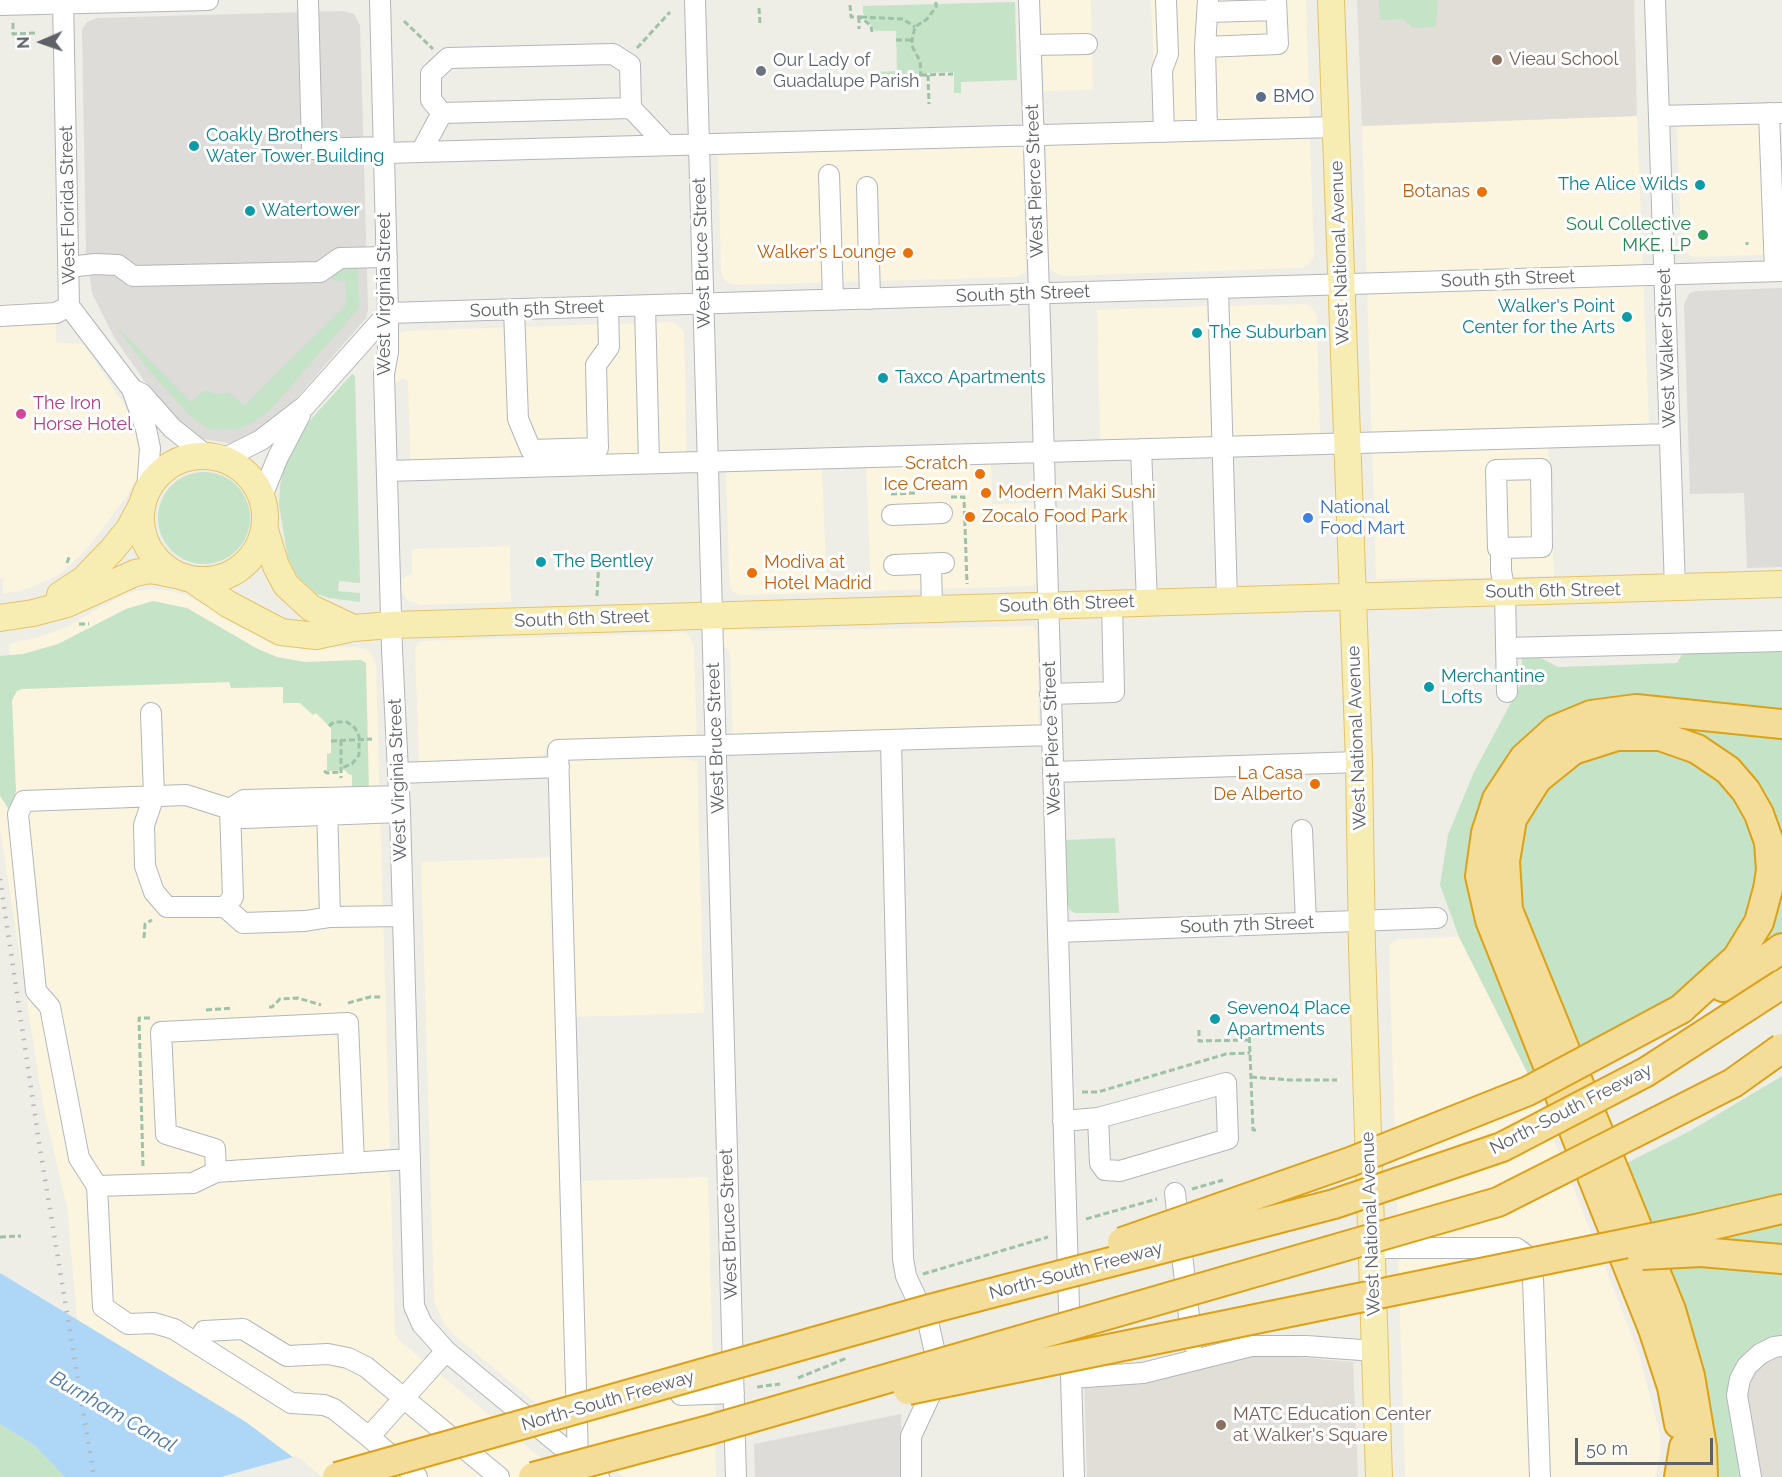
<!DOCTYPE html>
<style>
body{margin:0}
#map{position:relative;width:1782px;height:1477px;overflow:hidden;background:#eeede6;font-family:Raleway,sans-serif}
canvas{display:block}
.north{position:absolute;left:12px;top:12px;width:60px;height:60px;-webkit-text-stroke:4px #fff;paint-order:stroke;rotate:268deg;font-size:16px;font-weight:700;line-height:24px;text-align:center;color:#5e6165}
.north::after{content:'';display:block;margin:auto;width:21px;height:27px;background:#5e6165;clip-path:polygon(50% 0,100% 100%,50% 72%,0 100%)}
.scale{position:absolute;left:1575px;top:1438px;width:138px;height:27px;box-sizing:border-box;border:3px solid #5e6165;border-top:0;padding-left:8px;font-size:18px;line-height:21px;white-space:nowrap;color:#5e6165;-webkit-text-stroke:4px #fff;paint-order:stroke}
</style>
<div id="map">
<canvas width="1782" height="1477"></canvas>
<div class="north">N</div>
<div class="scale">50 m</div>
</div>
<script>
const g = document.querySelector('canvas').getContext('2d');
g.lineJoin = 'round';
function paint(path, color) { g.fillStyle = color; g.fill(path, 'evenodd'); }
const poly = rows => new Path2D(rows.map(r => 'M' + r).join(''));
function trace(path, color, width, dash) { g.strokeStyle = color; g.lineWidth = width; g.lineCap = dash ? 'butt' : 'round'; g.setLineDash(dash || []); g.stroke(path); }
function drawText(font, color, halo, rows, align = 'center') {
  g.font = font + ' Raleway,sans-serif'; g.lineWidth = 6; g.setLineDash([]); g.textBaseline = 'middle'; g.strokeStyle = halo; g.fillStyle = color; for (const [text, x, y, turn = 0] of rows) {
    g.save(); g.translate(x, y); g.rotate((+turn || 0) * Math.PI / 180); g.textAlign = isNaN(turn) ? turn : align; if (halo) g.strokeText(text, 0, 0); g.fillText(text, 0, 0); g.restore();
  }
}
const commercial = poly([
 [1040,0,1091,0,1093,90,1044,91],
 [1151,0,1306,0,1310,121,1156,125],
 [1637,116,1649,426,1548,441,1554,576,1376,579,1362,126],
 [1782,119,1782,254,1694,257,1688,255,1681,245,1677,121],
 [1310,133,1314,256,1308,265,1302,268,1063,276,1055,273,1050,268,1048,262,1046,140],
 [1023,142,1026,272,1017,277,736,285,729,283,723,278,721,272,718,151],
 [56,302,56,343,84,344,136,423,142,448,139,472,129,493,94,540,81,555,59,575,27,589,3,594,3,579,0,579,0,304],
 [1304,304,1310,306,1317,315,1320,436,1228,439,1225,306],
 [1207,306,1211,439,1100,443,1097,310],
 [668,322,675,323,684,331,687,451,680,454,419,463,410,460,408,382,403,378,395,384,394,358,396,336,403,331],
 [991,460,992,504,1034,503,1037,580,1036,584,1031,586,871,591,866,465],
 [822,467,827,593,740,595,733,592,730,587,729,575,726,468],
 [510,546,511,602,420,605,407,600,400,590,400,580,412,573,412,549],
 [155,589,171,591,188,596,273,642,306,648,357,647,369,651,373,657,376,664,395,1334,400,1341,564,1477,319,1477,246,1422,77,1320,67,1208,43,1105,0,829,0,659,10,656,9,644,39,637,66,627,119,597,135,591],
 [741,625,749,631,1033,626,1037,631,1039,730,733,742,730,652,723,645,723,633,728,627],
 [684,633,689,635,694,646,697,738,687,742,547,747,544,755,537,760,419,763,415,651,417,644,421,641],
 [686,753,687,759,697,762,704,1013,573,1017,565,757],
 [550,857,567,1429,454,1335,444,1324,434,1301,421,862],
 [1459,937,1529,1076,1638,1351,1660,1434,1661,1453,1655,1477,1547,1477,1538,1254,1534,1246,1528,1241,1518,1238,1398,1239,1389,949,1390,944,1398,939],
 [708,1177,716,1477,623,1477,585,1444,576,1181],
 [1515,1255,1523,1270,1531,1477,1405,1477,1398,1258]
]);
const industrial = poly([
 [343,11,354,14,360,25,368,310,366,318,287,409,243,441,229,443,203,439,183,427,152,392,114,337,92,293,86,253,82,30,87,22,97,18],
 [1782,288,1782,567,1747,568,1744,493,1690,494,1684,304,1690,293,1696,291],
 [901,1414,902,1477,755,1477,754,1444]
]);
const education = poly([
 [1357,0,1634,0,1637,116,1362,126],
 [1782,1319,1782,1477,1729,1477,1707,1353],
 [1273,1355,1353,1362,1358,1477,1087,1477,1084,1372]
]);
const green = poly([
 [1379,0,1438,0,1436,27,1413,28,1403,19,1380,20],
 [1015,2,1017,80,961,82,961,93,954,93,954,72,873,75,873,72,897,71,896,31,875,31,863,13,863,6],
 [358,267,359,308,269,411,250,424,236,430,209,429,190,416,148,369,114,324,191,402,205,390,217,394,230,393,244,406,346,305,345,281,332,280,333,274,345,268],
 [352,374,355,376,360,583,339,581,338,591,360,593,360,602,329,598,317,594,298,577,288,559,279,505,280,486,286,460,304,427],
 '158 518a46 46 0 1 1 92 0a46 46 0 1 1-92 0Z',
 [153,601,187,608,256,648,277,657,305,662,361,660,366,663,369,792,352,791,352,775,348,774,345,770,327,771,327,754,331,753,331,728,316,713,313,715,300,703,283,703,283,687,231,688,229,682,22,689,17,691,12,700,16,791,10,811,0,796,0,656,23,654,58,644,126,609],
 [1782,647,1782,715,1673,705,1505,763,1538,1073,1529,1076,1459,937,1440,885,1448,835,1474,772,1521,684,1522,656,1537,656,1558,667,1677,663,1685,650],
 [1641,722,1782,735,1782,939,1742,968,1739,964,1763,934,1776,901,1779,877,1778,850,1771,823,1757,794,1737,769,1716,751,1696,740,1670,730,1646,727,1618,728,1577,739,1563,747,1539,765,1524,780,1508,803,1499,827,1493,855,1493,878,1497,907,1556,1053,1550,1056,1496,920,1489,890,1488,868,1490,848,1497,818,1508,796,1524,773,1540,758,1563,742,1587,731,1609,725],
 [1606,749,1660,749,1695,761,1723,782,1740,802,1761,859,1759,893,1733,948,1670,1002,1574,1055,1523,928,1512,865,1531,804,1575,762],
 [1115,838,1119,913,1075,913,1070,910,1067,902,1065,840],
 [1782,1076,1782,1199,1644,1230,1619,1167,1690,1131],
 [1782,1220,1782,1255,1708,1241],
 [1659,1266,1723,1267,1759,1270,1782,1274,1782,1339,1736,1366,1728,1383,1729,1404,1742,1477,1714,1477],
 [0,1424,34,1445,65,1477,0,1477]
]);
const water = poly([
 [0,1273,246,1422,319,1477,65,1477,34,1445,0,1424]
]);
const pier = poly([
 [297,1456,322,1477,221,1477,224,1476]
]);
const path = poly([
 [850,5,851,17,861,17,871,26,872,32],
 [759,8,760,24],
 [859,17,859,29],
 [861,17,903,19,915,27],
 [404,21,433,49],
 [13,23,13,34,37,33],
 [896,40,912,40],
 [637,48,670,12],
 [870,72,870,77,921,75,920,61,912,46,912,40,915,27,927,19,936,7,936,2],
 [921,75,953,74],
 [928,75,929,104],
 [1747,242,1747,245],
 [891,494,916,493],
 [951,497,964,497,967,584],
 [67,563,70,555],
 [597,596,599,559],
 [79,624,89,624],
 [329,726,334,722,347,722,355,728,359,736,359,755,352,764,341,768],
 [341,740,341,778],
 [331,741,372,739],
 [324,771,327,773,341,772],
 [144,938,145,924,152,920],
 [348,1003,370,997,381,997],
 [269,1007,272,1007,280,999,298,998,321,1005],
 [206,1010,233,1008],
 [1249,1028,1253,1130,1259,1130],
 [1199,1030,1199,1041,1250,1040],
 [1251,1077,1290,1080,1337,1080],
 [1082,1092,1098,1092,1226,1054,1250,1053],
 [143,1166,139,1018,150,1018],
 [1192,1189,1223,1180],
 [1086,1219,1157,1199],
 [0,1237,21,1236],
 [923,1274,1048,1237],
 [798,1378,847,1358],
 [757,1387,780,1384]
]);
const minor = poly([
 [63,0,69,306,132,389,146,429,150,448,147,491],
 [308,0,312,149,383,147],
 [380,0,388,313,388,352,384,374,392,649,400,812,414,1306,422,1324,446,1351,599,1477],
 [695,0,736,1477],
 [1029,0,1040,322,1074,1477],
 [1208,0,1205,47,1278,44,1276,0],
 [1655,0,1675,588],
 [0,5,208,0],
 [1208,12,1276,10],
 [1031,45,1087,44],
 [1205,47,1207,130],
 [631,108,442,113,431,100,431,74,448,58,613,54,630,65,631,108,666,145],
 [1769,113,1775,271],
 [1659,116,1782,113],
 [1164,132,1162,70,1168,54,1166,0],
 [421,152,442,113],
 [384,153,1335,127],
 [829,175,833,300],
 [867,187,870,299],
 [69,267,95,264,118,265,133,276,320,272,340,258,387,257],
 [1218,288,1227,600],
 [645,306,649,463],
 [514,309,518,419,531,450,598,448,596,365,609,347,608,307],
 [0,316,56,313,69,306],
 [132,389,142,394,172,428,207,456],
 [1141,449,1147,602],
 [223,459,261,440,305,406,388,313,1782,271],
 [387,471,1669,434],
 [262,496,278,457,300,415],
 [892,515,942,513],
 [1501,548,1542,547,1541,469,1496,470,1498,548,1501,548,1501,571,1505,592,1507,692],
 [931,564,932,609],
 [894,565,944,563],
 [1506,648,1782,641],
 [1050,694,1114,692,1112,603],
 [151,713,154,796,144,825,145,866,154,892,167,907,225,907,243,923,305,921,330,917,403,916],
 [891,741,903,1259,906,1276,929,1326,935,1353,933,1389,911,1436,911,1477],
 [1053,772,1359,762],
 [399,773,559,767],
 [327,804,330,917],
 [230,809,244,800,399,796],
 [400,812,244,818,230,809,186,795,24,801,18,814,36,991,50,1007,79,1158,97,1186,193,1183,216,1172,410,1159],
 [1302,830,1306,923],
 [225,907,233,897,230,809],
 [1058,932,1437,918],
 [1063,1121,1098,1118,1226,1083,1228,1139,1120,1171,1105,1170,1100,1163,1098,1118],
 [216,1172,215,1149,166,1134,161,1032,348,1023,354,1163],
 [97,1186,103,1307,128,1324,154,1323,174,1329,291,1403,324,1405,334,1409,369,1437,446,1351],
 [1175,1193,1192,1343],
 [1372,1248,1516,1248,1527,1256,1533,1279,1540,1477],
 [197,1343,204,1331,243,1329,287,1356,328,1354,348,1358,366,1367,499,1477],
 [1071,1378,1143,1373,1251,1346,1306,1346,1375,1351],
 [681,1395,734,1393],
 [369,1437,417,1477],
 [578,1459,558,750,1052,735],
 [1751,1477,1737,1395,1740,1379,1747,1366,1760,1354,1774,1347,1782,1346]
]);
const major = poly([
 [1331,0,1359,762,1362,947,1379,1477],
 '141 518a62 62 0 1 1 124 0a62 62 0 1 1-124 0Z',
 [265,530,276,566,286,585,311,608,353,628],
 [193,580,228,604,281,632,316,636,353,628,392,625,1782,584],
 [60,595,83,580,112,550,129,529,143,503],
 [0,618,33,613,67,604,135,573,151,570,176,575]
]);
const highway = poly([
 [1723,987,1744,975,1782,948],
 [1681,1009,1737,958,1759,922,1768,889,1771,870,1769,842,1759,814,1746,791,1728,770,1697,749,1660,736,1617,736,1573,750,1537,779,1512,819,1505,861,1508,910,1671,1310,1690,1376,1702,1447,1703,1477],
 [1696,1229,1782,1209],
 [1701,1252,1782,1259],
 [1679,1424,1672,1387,1653,1329,1490,920,1480,876,1486,833,1497,799,1524,758,1555,730,1591,715,1636,709,1782,724],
 [1679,1477,1684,1447]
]);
const rail = poly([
 [0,879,40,1149,94,1477]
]);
const highwayBridge = poly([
 [1122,1242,1350,1162,1528,1091,1681,1009],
 [1642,1255,1701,1252],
 [908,1390,1696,1229],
 [337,1477,930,1309,1334,1204,1502,1147,1646,1072,1782,984],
 [533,1477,709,1430,1498,1202,1733,1083,1782,1048]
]);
const markers = [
 [1497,60,6,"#8d6e63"],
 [761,71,6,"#6b7280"],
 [1261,97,6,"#5c6f8a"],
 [194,146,6,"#0f9aa8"],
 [1700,185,6,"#0f9aa8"],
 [1482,192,6,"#e8710a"],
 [250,211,6,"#0f9aa8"],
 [1703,235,6,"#2e9e5b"],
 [908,253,6,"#e8710a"],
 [1627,317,6,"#0f9aa8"],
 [1197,333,6,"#0f9aa8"],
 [883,378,6,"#0f9aa8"],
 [21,414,6,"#d1479c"],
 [980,474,6,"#e8710a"],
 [986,493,6,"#e8710a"],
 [970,517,6,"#e8710a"],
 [1308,518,6,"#3f7fe0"],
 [541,562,6,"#0f9aa8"],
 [752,573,6,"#e8710a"],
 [1429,687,6,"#0f9aa8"],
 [1315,784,6,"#e8710a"],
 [1215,1019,6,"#0f9aa8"],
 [1221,1425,6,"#8d6e63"]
];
const educationNames = [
 ["Vieau School",1509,60],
 ["MATC Education Center",1233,1415],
 ["at Walker's Square",1233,1436]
];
const worshipNames = [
 ["Our Lady of",773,61],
 ["Guadalupe Parish",773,82]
];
const serviceNames = [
 ["BMO",1273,97]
];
const cultureNames = [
 ["Coakly Brothers",206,136],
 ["Water Tower Building",206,157],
 ["The Alice Wilds",1688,185,"right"],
 ["Watertower",262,211],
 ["Walker's Point",1615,307,"right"],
 ["Center for the Arts",1615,328,"right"],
 ["The Suburban",1209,333],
 ["Taxco Apartments",895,378],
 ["The Bentley",553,562],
 ["Merchantine",1441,677],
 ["Lofts",1441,698],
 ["Seven04 Place",1227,1009],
 ["Apartments",1227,1030]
];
const streetNames = [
 ["West Pierce Street",1035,181,-92],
 ["West Florida Street",68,205,-91],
 ["West Bruce Street",702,253,-92],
 ["West National Avenue",1340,253,-92],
 ["South 5th Street",1508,279,-2],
 ["West Virginia Street",385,294,-90],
 ["South 5th Street",1023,294,-2],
 ["South 5th Street",537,309,-2],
 ["West Walker Street",1667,348,-92],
 ["South 6th Street",1553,591,-1],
 ["South 6th Street",1067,604,-2],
 ["South 6th Street",582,619,-2],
 ["West Bruce Street",716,738,-92],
 ["West Pierce Street",1052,738,-92],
 ["West National Avenue",1357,738,-92],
 ["West Virginia Street",398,780,-92],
 ["South 7th Street",1247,925,-2],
 ["North-South Freeway",1571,1109,-27],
 ["West Bruce Street",729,1224,-92],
 ["West National Avenue",1371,1224,-92],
 ["North-South Freeway",1076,1271,-15],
 ["North-South Freeway",608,1401,-16]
];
const foodNames = [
 ["Botanas",1470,192],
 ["Walker's Lounge",896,253],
 ["Scratch",968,464],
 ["Ice Cream",968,485],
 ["Modern Maki Sushi",998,493,"left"],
 ["Zocalo Food Park",982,517,"left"],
 ["Modiva at",764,563,"left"],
 ["Hotel Madrid",764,584,"left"],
 ["La Casa",1303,774],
 ["De Alberto",1303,795]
];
const leisureNames = [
 ["Soul Collective",1691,225],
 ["MKE, LP",1691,246]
];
const hotelNames = [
 ["The Iron",33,404],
 ["Horse Hotel",33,425]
];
const shopNames = [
 ["National",1320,508],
 ["Food Mart",1320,529]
];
const waterNames = [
 ["Burnham Canal",113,1412,30]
];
paint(commercial, '#fbf4df');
paint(industrial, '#dddcd8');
paint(education, '#e1ded7');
paint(green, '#c5e3c6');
paint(water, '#aed6f7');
paint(pier, '#eeede6');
trace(minor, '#b3b6b9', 22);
trace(major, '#e4c36a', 28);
trace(highway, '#dda117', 32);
trace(path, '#9ec2a8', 3, [6, 3]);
trace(minor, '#fff', 20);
trace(major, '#f7edb2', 26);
trace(highway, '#f3dd99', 28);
trace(rail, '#b4b5b5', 4.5, [1.5, 8]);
trace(highwayBridge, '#dda117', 32, []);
trace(highwayBridge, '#f3dd99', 28);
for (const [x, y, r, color] of markers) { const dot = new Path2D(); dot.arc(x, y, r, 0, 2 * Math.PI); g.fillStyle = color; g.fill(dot); trace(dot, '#fff', 2); }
drawText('18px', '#785e54', '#fff', educationNames, 'left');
drawText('18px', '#5b616d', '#fff', worshipNames, 'left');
drawText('18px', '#4e5e75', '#fff', serviceNames, 'left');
drawText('18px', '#0d838f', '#fff', cultureNames, 'left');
drawText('18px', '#5e6165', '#fff', streetNames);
drawText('18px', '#c56008', '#fff', foodNames, 'right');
drawText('18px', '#27864d', '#fff', leisureNames, 'right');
drawText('18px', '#b23c85', '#fff', hotelNames, 'left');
drawText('18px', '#366cbe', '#fff', shopNames, 'left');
drawText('italic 20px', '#4c78a7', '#fff', waterNames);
</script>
